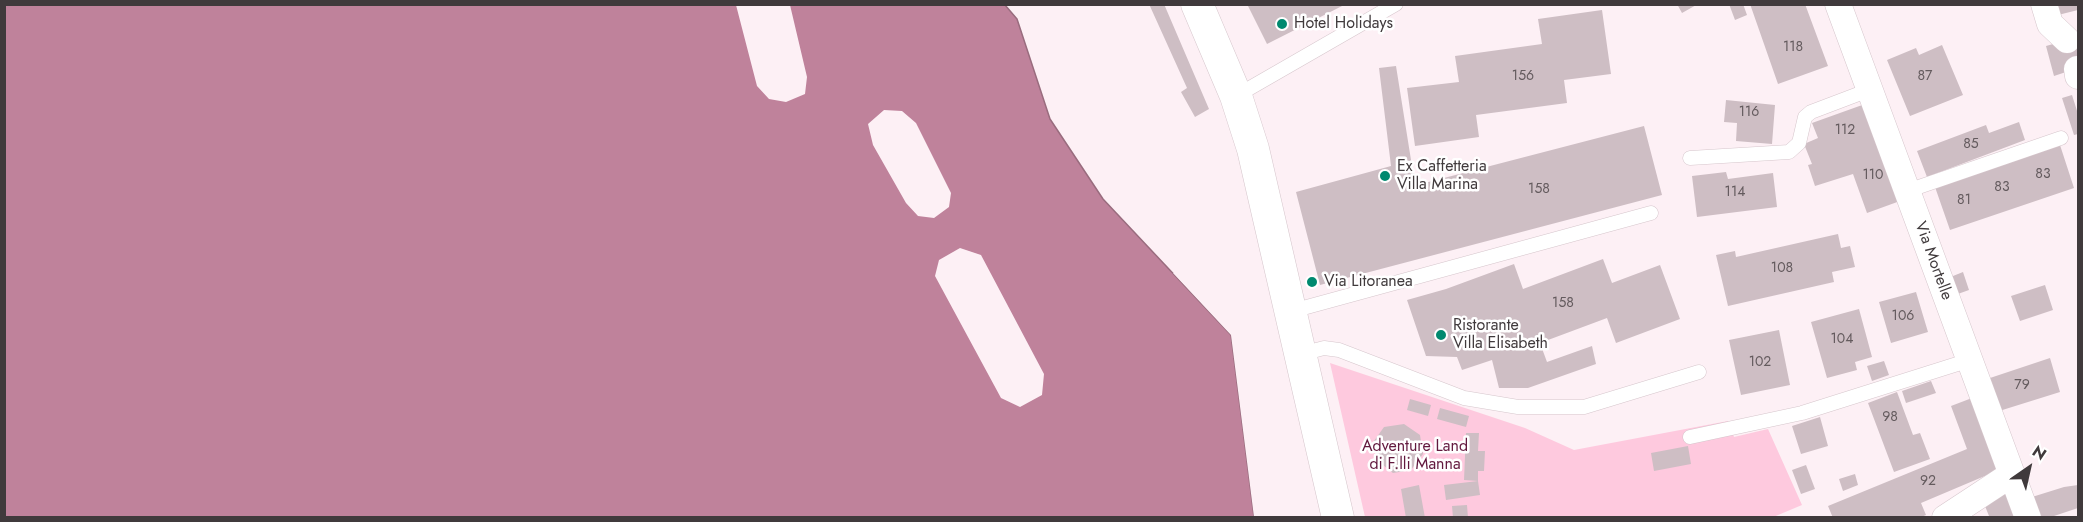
<!DOCTYPE html>
<style>
body{margin:0}
#map{position:relative;width:2083px;height:522px;overflow:hidden;background:#fdf0f5;font-family:Jost,sans-serif}
canvas{display:block}
.frame{position:absolute;inset:0;border:6px solid #403a3c;pointer-events:none}
.north{position:absolute;left:1999px;top:438px;width:60px;height:60px;-webkit-text-stroke:4px #fff;paint-order:stroke;rotate:34deg;font-size:16px;font-weight:700;line-height:24px;text-align:center;color:#403a3c}
.north::after{content:'';display:block;margin:auto;width:21px;height:27px;background:#403a3c;clip-path:polygon(50% 0,100% 100%,50% 72%,0 100%)}
</style>
<div id="map">
<canvas width="2083" height="522"></canvas>
<div class="frame"></div>
<div class="north">N</div>
</div>
<script>
const g = document.querySelector('canvas').getContext('2d');
g.lineJoin = 'round';
function paint(path, color) { g.fillStyle = color; g.fill(path, 'evenodd'); }
const poly = rows => new Path2D(rows.map(r => 'M' + r).join(''));
function trace(path, color, width, dash) { g.strokeStyle = color; g.lineWidth = width; g.lineCap = dash ? 'butt' : 'round'; g.setLineDash(dash || []); g.stroke(path); }
function drawText(font, color, halo, rows, align = 'center') {
  g.font = font + ' Jost,sans-serif'; g.lineWidth = 5; g.setLineDash([]); g.textBaseline = 'middle'; g.strokeStyle = halo; g.fillStyle = color; for (const [text, x, y, turn = 0] of rows) {
    g.save(); g.translate(x, y); g.rotate((+turn || 0) * Math.PI / 180); g.textAlign = isNaN(turn) ? turn : align; if (halo) g.strokeText(text, 0, 0); g.fillText(text, 0, 0); g.restore();
  }
}
const green = poly([
 [1330,363,1525,428,1574,450,1728,421,1734,437,1768,429,1802,505,1771,518,1365,517]
]);
const water = poly([
 [4,5,1005,5,1017,19,1050,119,1103,199,1231,335,1254,517,5,517,4,5]
]);
const pier = poly([
 [736,5,790,5,807,77,805,94,786,102,769,99,757,86],
 [884,110,902,111,916,123,951,193,949,207,934,218,918,216,906,203,873,145,868,124],
 [960,248,981,255,1044,374,1042,395,1020,407,1001,398,935,276,939,260],
 [1176,272,1234,334,1257,518,1254,517,1231,335,1173,273]
]);
const building = poly([
 [1149,4,1164,4,1209,109,1195,117,1181,92,1187,88],
 [1247,4,1346,4,1267,44],
 [1677,4,1698,4,1682,13],
 [1729,4,1743,4,1747,15,1735,20],
 [1750,4,1805,4,1828,66,1778,84],
 [2056,4,2078,4,2078,10,2058,15],
 [1602,10,1611,74,1564,80,1567,103,1476,115,1479,137,1415,146,1407,88,1459,82,1455,56,1542,44,1538,19],
 [2078,37,2078,68,2054,76,2046,46],
 [1942,45,1963,95,1910,116,1887,60,1916,48,1919,55],
 [1396,66,1411,160,1417,185,1644,126,1662,195,1320,285,1296,192,1391,166,1379,68],
 [2072,95,2078,114,2078,134,2074,135,2062,98],
 [1726,100,1775,105,1772,144,1736,141,1737,123,1724,122],
 [1865,104,1900,201,1867,213,1853,174,1815,186,1808,165,1812,164,1804,144,1818,138,1812,123],
 [2019,122,2025,140,1927,177,1917,151,1986,125,1989,133],
 [2060,145,2074,188,1950,230,1935,187],
 [1726,172,1728,179,1773,173,1777,207,1697,217,1692,176],
 [1838,234,1841,248,1850,246,1855,267,1832,272,1834,282,1728,306,1716,255,1735,251,1736,257],
 [1603,259,1612,283,1660,265,1680,319,1616,343,1607,318,1540,343,1547,362,1592,346,1596,364,1528,388,1499,388,1492,360,1462,370,1457,357,1426,356,1407,300,1446,289,1514,264,1523,289],
 [1963,272,1969,290,1955,295,1948,278],
 [2045,285,2053,310,2020,321,2011,296],
 [1916,292,1928,332,1891,343,1879,302],
 [1859,309,1872,357,1855,362,1857,370,1827,378,1811,322],
 [1779,330,1790,385,1741,395,1729,340],
 [2050,358,2060,392,1996,412,1984,380],
 [1884,361,1889,375,1872,381,1867,366],
 [1931,381,1936,393,1906,403,1902,391],
 [1897,392,1913,435,1920,433,1930,459,1894,472,1868,403],
 [1972,398,1999,470,1921,503,1926,515,1919,518,1833,518,1828,506,1967,449,1951,406],
 [1410,399,1431,405,1428,416,1407,410],
 [1440,408,1469,416,1466,427,1437,419],
 [1820,417,1828,446,1801,454,1792,426],
 [1404,424,1420,435,1423,454,1411,470,1393,473,1378,461,1374,441,1384,427],
 [1466,433,1479,433,1478,451,1485,451,1484,471,1478,471,1478,481,1464,480],
 [1688,446,1691,464,1654,471,1651,453],
 [1806,465,1815,489,1801,494,1792,470],
 [1855,474,1858,485,1843,491,1839,479],
 [1478,481,1480,495,1446,500,1444,485],
 [1419,485,1425,518,1406,518,1401,489],
 [2078,485,2078,508,2048,518,2038,518,2032,497,2064,487],
 [2006,491,2016,518,1985,518,1989,516,1983,501],
 [1467,505,1468,518,1453,518,1452,506]
]);
const service = poly([
 [1236,96,1396,4],
 [1690,158,1789,152,1799,143,1805,117,1811,112,1869,90],
 [1907,191,2061,138],
 [1292,311,1651,213],
 [1301,354,1324,348,1339,350,1464,398,1518,407,1584,407,1699,372],
 [1690,437,1802,413,1970,360]
]);
const minor = poly([
 [1838,4,2028,518],
 [2044,4,2050,24,2067,40],
 [2077,69,2078,76],
 [1945,518,2012,474]
]);
const tertiary = poly([
 [1197,4,1236,96,1253,149,1338,518]
]);
const markers = [
 [1282,24,6,"#00896f"],
 [1385,176,6,"#00896f"],
 [1312,282,6,"#00896f"],
 [1441,335,6,"#00896f"]
];
const numberNames = [
 ["118",1793,48],
 ["156",1523,77],
 ["87",1925,77],
 ["116",1749,113],
 ["112",1845,131],
 ["85",1971,145],
 ["83",2043,175],
 ["110",1873,176],
 ["83",2002,188],
 ["158",1539,190],
 ["114",1735,193],
 ["81",1964,201],
 ["108",1782,269],
 ["158",1563,304],
 ["106",1903,317],
 ["104",1842,340],
 ["102",1760,363],
 ["79",2022,386],
 ["98",1890,418],
 ["92",1928,482]
];
const poiNames = [
 ["Hotel Holidays",1294,24],
 ["Ex Caffetteria",1397,167],
 ["Villa Marina",1397,185],
 ["Via Litoranea",1324,282],
 ["Ristorante",1453,326],
 ["Villa Elisabeth",1453,344]
];
const streetNames = [
 ["Via Mortelle",1933,261,70]
];
const parkNames = [
 ["Adventure Land",1415,447],
 ["di F.lli Manna",1415,465]
];
paint(green, '#fec9de');
paint(water, '#bf829b');
trace(water, '#996c7e', 1.5);
paint(pier, '#fdf0f5');
paint(building, '#cebec4');
trace(service, '#d6c6cc', 15);
trace(minor, '#d6c6cc', 27);
trace(tertiary, '#d6c6cc', 33);
trace(service, '#fff', 14);
trace(minor, '#fff', 26);
trace(tertiary, '#fff', 32);
for (const [x, y, r, color] of markers) { const dot = new Path2D(); dot.arc(x, y, r, 0, 2 * Math.PI); g.fillStyle = color; g.fill(dot); trace(dot, '#fff', 2); }
drawText('14px', '#645b5e', null, numberNames);
drawText('16px', '#403a3c', '#fff', poiNames, 'left');
drawText('16px', '#403a3c', '#fff', streetNames);
drawText('16px', '#62193e', '#fff', parkNames);
</script>
